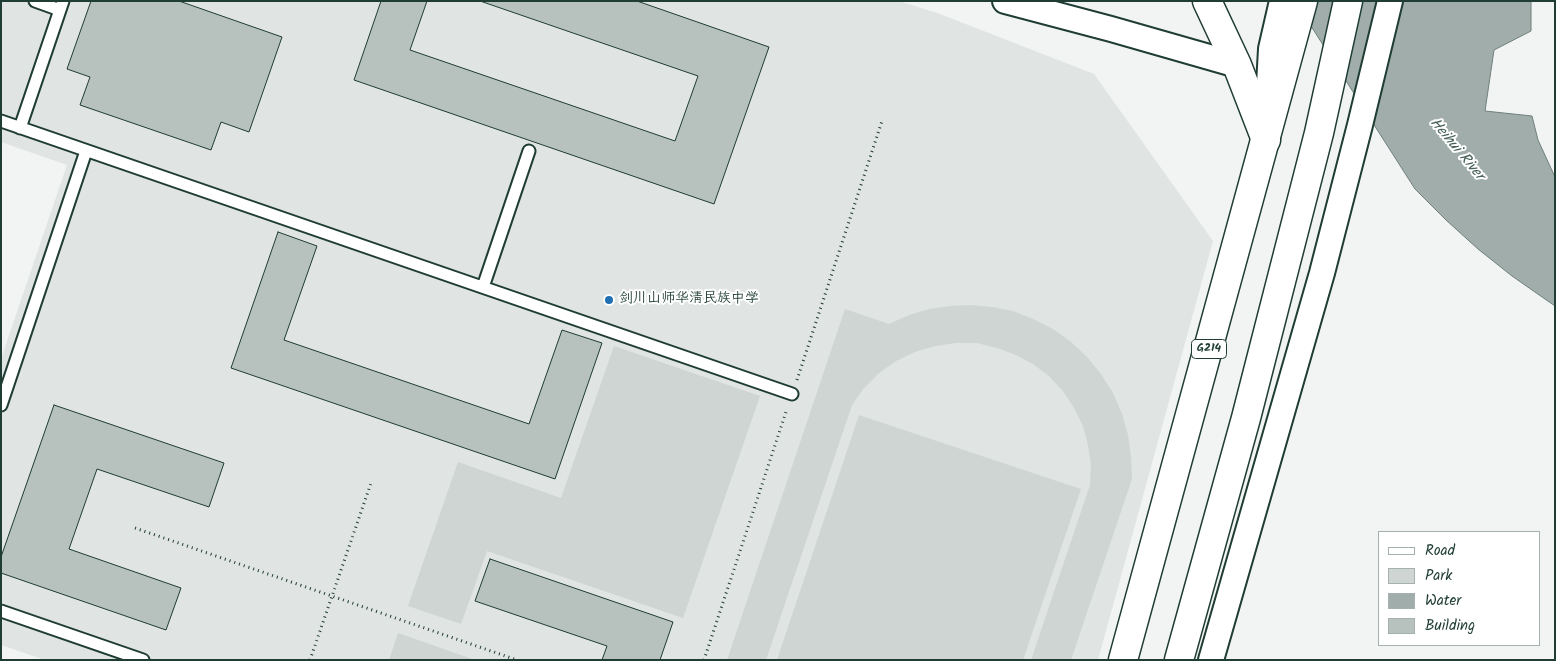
<!DOCTYPE html>
<meta charset="utf-8">
<style>
body{margin:0}
#map{position:relative;width:1556px;height:661px;overflow:hidden;background:#f2f3f3;font-family:Kalam,sans-serif}
canvas{display:block}
.frame{position:absolute;inset:0;border:2px solid #1f3d34;pointer-events:none}
.legend{position:absolute;left:1378px;top:531px;width:162px;height:115px;box-sizing:border-box;background:#fff;border:1px solid #a5b1ae;margin:0;padding:6px 9px;list-style:none;font-size:15px;color:#1f3d34}
.legend li{display:flex;align-items:center;gap:10px;height:25px}
.legend b{width:25px;border:1px solid #a5b1ae}
</style>
<div id="map">
<canvas width="1556" height="661"></canvas>
<div class="frame"></div>
<ul class="legend">
<li><b style="height:6px;background:#fff"></b>Road</li>
<li><b style="height:14px;background:#ced5d3"></b>Park</li>
<li><b style="height:14px;background:#a1adaa"></b>Water</li>
<li><b style="height:14px;background:#b7c1bd"></b>Building</li>
</ul>
</div>
<script>
const g = document.querySelector('canvas').getContext('2d');
g.lineJoin = 'round';
function paint(path, color) { g.fillStyle = color; g.fill(path, 'evenodd'); }
const poly = rows => new Path2D(rows.map(r => 'M' + r).join(''));
function trace(path, color, width, dash) { g.strokeStyle = color; g.lineWidth = width; g.lineCap = dash ? 'butt' : 'round'; g.setLineDash(dash || []); g.stroke(path); }
function drawText(font, color, halo, rows, align = 'center') {
  g.font = font + ' Kalam,"LXGW WenKai TC",sans-serif'; g.lineWidth = 4; g.setLineDash([]); g.textBaseline = 'middle'; g.strokeStyle = halo; g.fillStyle = color; for (const [text, x, y, turn = 0] of rows) {
    g.save(); g.translate(x, y); g.rotate((+turn || 0) * Math.PI / 180); g.textAlign = isNaN(turn) ? turn : align; if (halo) g.strokeText(text, 0, 0); g.fillText(text, 0, 0); g.restore();
  }
}
const built = poly([
 [1,1,899,1,940,14,1094,74,1213,241,1098,660,45,660,1,645,1,359,67,165,1,142]
]);
const green = poly([
 [971,305,992,307,1013,311,1033,319,1053,329,1071,342,1087,357,1101,374,1113,393,1122,414,1128,435,1131,457,1132,479,1071,660,1031,660,1090,485,1091,465,1088,445,1083,426,1074,408,1063,391,1049,376,1033,364,1016,355,997,348,977,343,956,343,935,346,915,352,896,361,879,373,864,388,852,405,766,660,727,660,845,309,889,324,909,315,929,309,950,306],
 [614,346,760,396,683,618,487,551,461,624,408,606,458,462,561,498],
 [859,415,1081,489,1023,660,777,660],
 [398,633,475,660,389,660]
]);
const water = poly([
 [1295,1,1531,1,1531,31,1494,50,1485,111,1532,116,1538,140,1555,177,1555,306,1512,276,1478,249,1446,220,1415,189,1295,1]
]);
const building = poly([
 [91,1,179,1,282,37,249,132,221,122,211,150,80,105,90,77,67,69,91,1],
 [381,1,427,1,410,50,675,141,698,76,480,1,637,1,769,47,714,204,354,80,381,1],
 [278,232,317,246,284,340,529,424,562,330,602,343,555,479,231,368,278,232],
 [54,405,224,463,209,507,97,469,69,549,181,588,166,630,1,573,1,557,54,405],
 [490,559,673,622,660,660,602,660,607,646,475,601,490,559]
]);
const path = poly([
 [797,380,882,121],
 [135,528,517,660],
 [310,660,371,483],
 [704,660,787,409]
]);
const service = poly([
 [35,1,60,10],
 [1,121,792,394],
 [20,128,63,1],
 [483,287,529,151],
 [1,405,86,151],
 [1,611,143,660]
]);
const minor = poly([
 [1005,1,1111,29,1237,65],
 [1268,103,1271,49,1282,1],
 [1211,660,1322,273,1360,125,1390,1]
]);
const tertiary = poly([
 [1207,1,1237,65,1266,140]
]);
const trunk = poly([
 [1123,660,1303,1],
 [1179,660,1246,418,1319,133,1348,1]
]);
const markers = [
 [609,300,5,"#1f6fb2"]
];
const shields = [
 [1209,349,35]
];
const shieldNames = [
 ["G214",1209,349]
];
const poiNames = [
 ["剑川山师华清民族中学",619,300]
];
const waterNames = [
 ["Heihui River",1456,150,50]
];
paint(built, '#e0e4e3');
paint(green, '#ced5d3');
paint(water, '#a1adaa');
trace(water, '#6d807b', 1);
paint(building, '#b7c1bd');
trace(building, '#1f3d34', 1);
trace(service, '#1f3d34', 15);
trace(minor, '#1f3d34', 28);
trace(tertiary, '#1f3d34', 31);
trace(trunk, '#1f3d34', 31);
trace(path, '#1f3d34', 3, [1, 4]);
trace(service, '#fff', 11);
trace(minor, '#fff', 24);
trace(tertiary, '#fff', 28);
trace(trunk, '#fff', 28);
for (const [x, y, r, color] of markers) { const dot = new Path2D(); dot.arc(x, y, r, 0, 2 * Math.PI); g.fillStyle = color; g.fill(dot); trace(dot, '#fff', 2); }
for (const [x, y, w] of shields) { const box = new Path2D(); box.roundRect(x - w / 2, y - 9.5, w, 19, 4); g.fillStyle = '#fff'; g.fill(box); trace(box, '#1f3d34', 1); }
drawText('bold 12px', '#1f3d34', null, shieldNames);
drawText('14px', '#1f3d34', '#fff', poiNames, 'left');
drawText('italic 15px', '#465f57', '#fff', waterNames);
</script>
